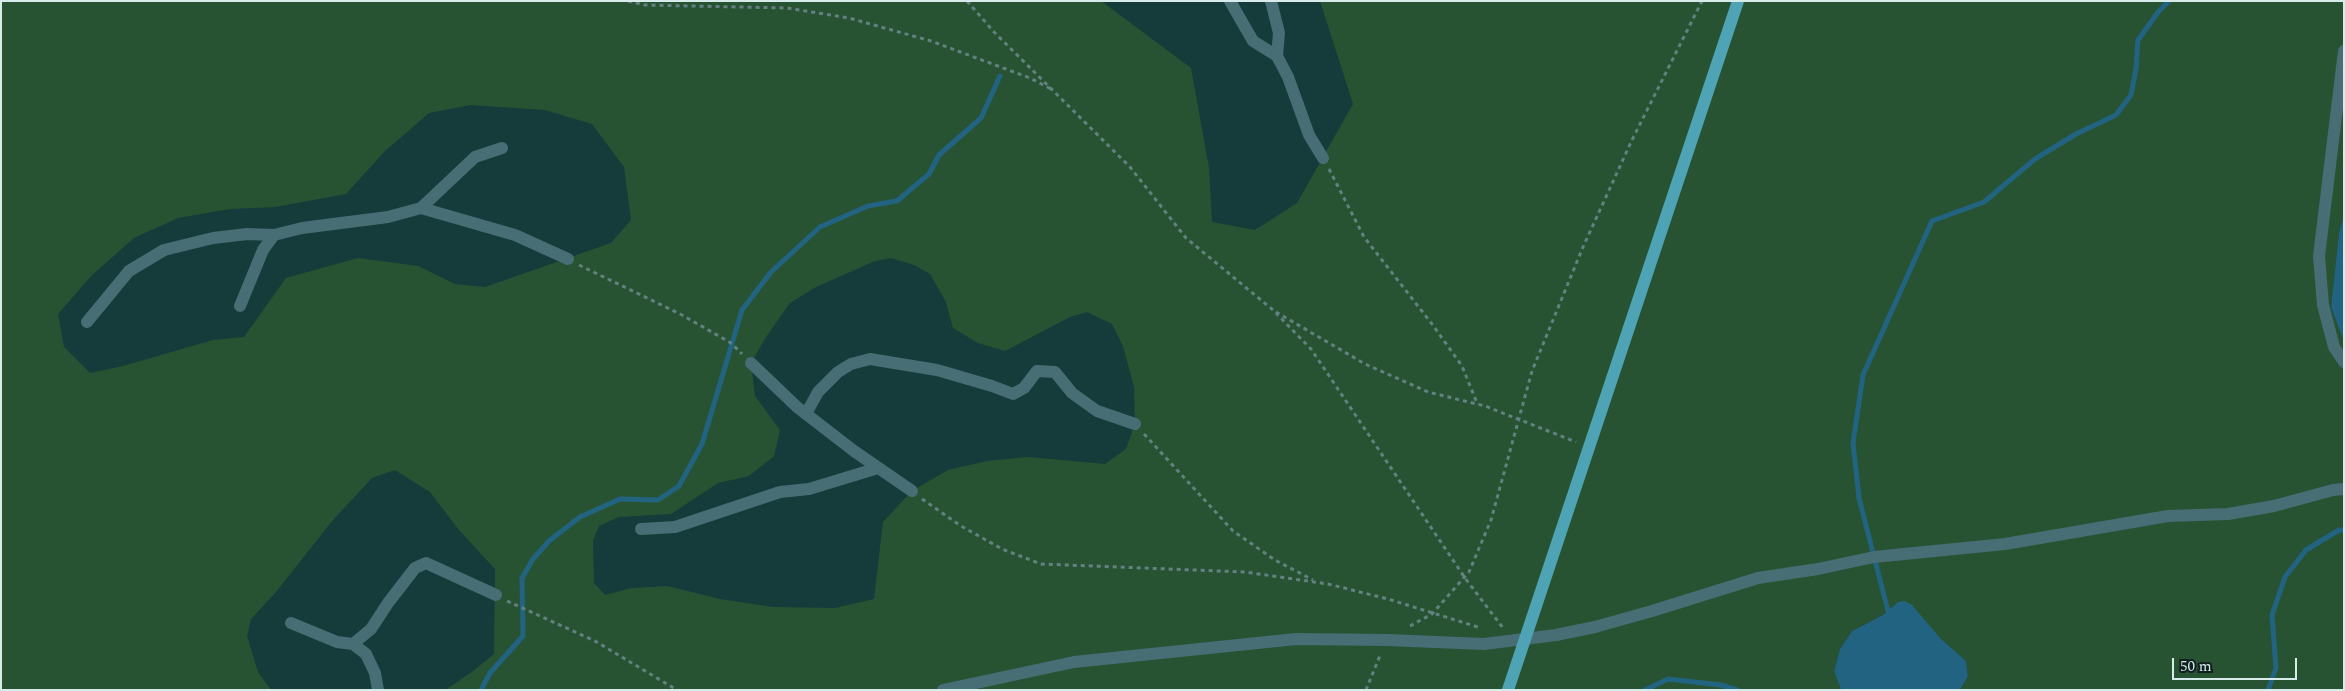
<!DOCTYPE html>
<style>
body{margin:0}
#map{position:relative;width:2345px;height:691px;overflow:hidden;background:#153c3b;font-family:Spectral,serif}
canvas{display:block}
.frame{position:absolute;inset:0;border:2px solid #d7ecea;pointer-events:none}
.scale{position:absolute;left:2172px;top:658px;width:125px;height:22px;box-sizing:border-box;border:2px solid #d7ecea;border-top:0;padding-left:6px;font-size:15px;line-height:18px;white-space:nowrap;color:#d7ecea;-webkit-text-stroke:4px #10201f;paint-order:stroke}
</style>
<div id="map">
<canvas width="2345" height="691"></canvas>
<div class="frame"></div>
<div class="scale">50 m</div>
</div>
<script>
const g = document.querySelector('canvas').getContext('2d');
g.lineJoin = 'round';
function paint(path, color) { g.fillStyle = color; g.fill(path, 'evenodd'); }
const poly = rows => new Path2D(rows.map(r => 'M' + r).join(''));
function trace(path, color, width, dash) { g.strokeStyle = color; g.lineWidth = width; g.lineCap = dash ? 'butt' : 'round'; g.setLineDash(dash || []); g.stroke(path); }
const green = poly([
 [1,1,1101,1,1191,68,1209,168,1212,222,1255,230,1297,203,1353,104,1320,1,2344,1,2344,215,2339,233,2331,307,2344,342,2344,690,1960,690,1968,676,1966,661,1898,602,1883,615,1852,631,1840,649,1834,671,1841,690,445,690,472,672,494,654,495,569,459,530,430,492,395,470,372,478,332,521,276,592,251,619,247,636,258,672,271,690,1,690],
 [470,105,545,110,592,124,624,167,631,220,611,243,485,287,455,284,418,266,358,258,286,278,244,337,213,340,123,366,90,373,64,347,58,314,92,275,134,238,178,218,230,209,275,207,346,194,384,152,429,113],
 [891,258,914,265,930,274,946,302,953,328,978,343,1005,351,1070,317,1087,312,1112,324,1123,346,1134,387,1135,424,1126,449,1105,464,1028,457,987,461,948,470,912,491,883,522,874,599,835,608,773,607,720,599,667,586,632,588,605,595,594,583,593,541,599,526,619,517,671,514,718,483,749,476,774,456,780,430,755,396,751,363,766,337,790,303,816,287,875,261]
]);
const water = poly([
 [2344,215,2344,342,2331,307,2339,233],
 [1905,601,1912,605,1940,638,1966,661,1968,676,1960,690,1841,690,1834,671,1840,649,1852,631,1883,615,1898,602]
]);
const stream = poly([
 [1888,611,1859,498,1853,443,1863,375,1932,221,1984,202,2035,159,2076,134,2116,115,2131,95,2136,69,2138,40,2159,11,2169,1],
 [481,690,490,673,523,636,522,578,533,559,549,541,580,517,620,499,658,500,679,486,702,444,742,310,771,272,820,227,868,206,897,201,929,174,939,155,981,118,1000,76],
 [1645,690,1668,679,1721,685,1737,690],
 [2268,690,2276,668,2272,615,2285,577,2306,550,2339,530,2344,530]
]);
const path = poly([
 [628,1,645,5,787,8,849,18,931,41,1030,78,1051,89],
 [967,1,994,32,1130,167,1186,238,1273,310,1311,349,1465,578,1503,628],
 [1329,169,1364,237,1432,324,1462,366,1477,403],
 [579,265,682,315,731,343,742,354],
 [1276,312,1365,364,1428,392,1485,406,1576,442],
 [1144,434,1233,531,1275,560,1313,580],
 [922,499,961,526,1002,549,1041,564,1245,572,1328,584,1388,599,1481,628],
 [507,601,595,641,677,690],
 [1410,626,1432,614,1469,572,1491,520,1532,371,1583,247,1632,140,1702,1],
 [1366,690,1381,653]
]);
const minor = poly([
 [1230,1,1253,41,1277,56],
 [1271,1,1279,33,1277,56,1288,77,1309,135,1323,158],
 [2344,51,2319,256,2323,305,2334,347,2344,362],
 [421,208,475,157,502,148],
 [240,306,263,250,274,235],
 [87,322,129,271,164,250,213,238,247,234,274,235,302,228,388,217,421,208,515,235,568,259],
 [751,363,797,407,854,451,912,491],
 [806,414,818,392,838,372,851,364,870,359,937,370,992,386,1013,394,1024,388,1037,371,1055,372,1072,393,1097,411,1135,424],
 [641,529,675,527,780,492,809,489,878,468],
 [291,623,337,642,353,644,371,629,388,603,415,568,426,563,496,595],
 [353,644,366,654,375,673,378,690],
 [943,690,1074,662,1296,639,1387,640,1484,644,1556,635,1595,627,1652,611,1758,578,1818,569,1874,557,2005,544,2168,516,2228,514,2274,506,2333,490,2344,489]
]);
const major = poly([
 [1508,690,1738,1]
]);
paint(green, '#285333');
paint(water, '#226381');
trace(stream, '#226381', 5);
trace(path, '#628180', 3, [4, 4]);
trace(minor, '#476d75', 12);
trace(major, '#4ea4b4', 12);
</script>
